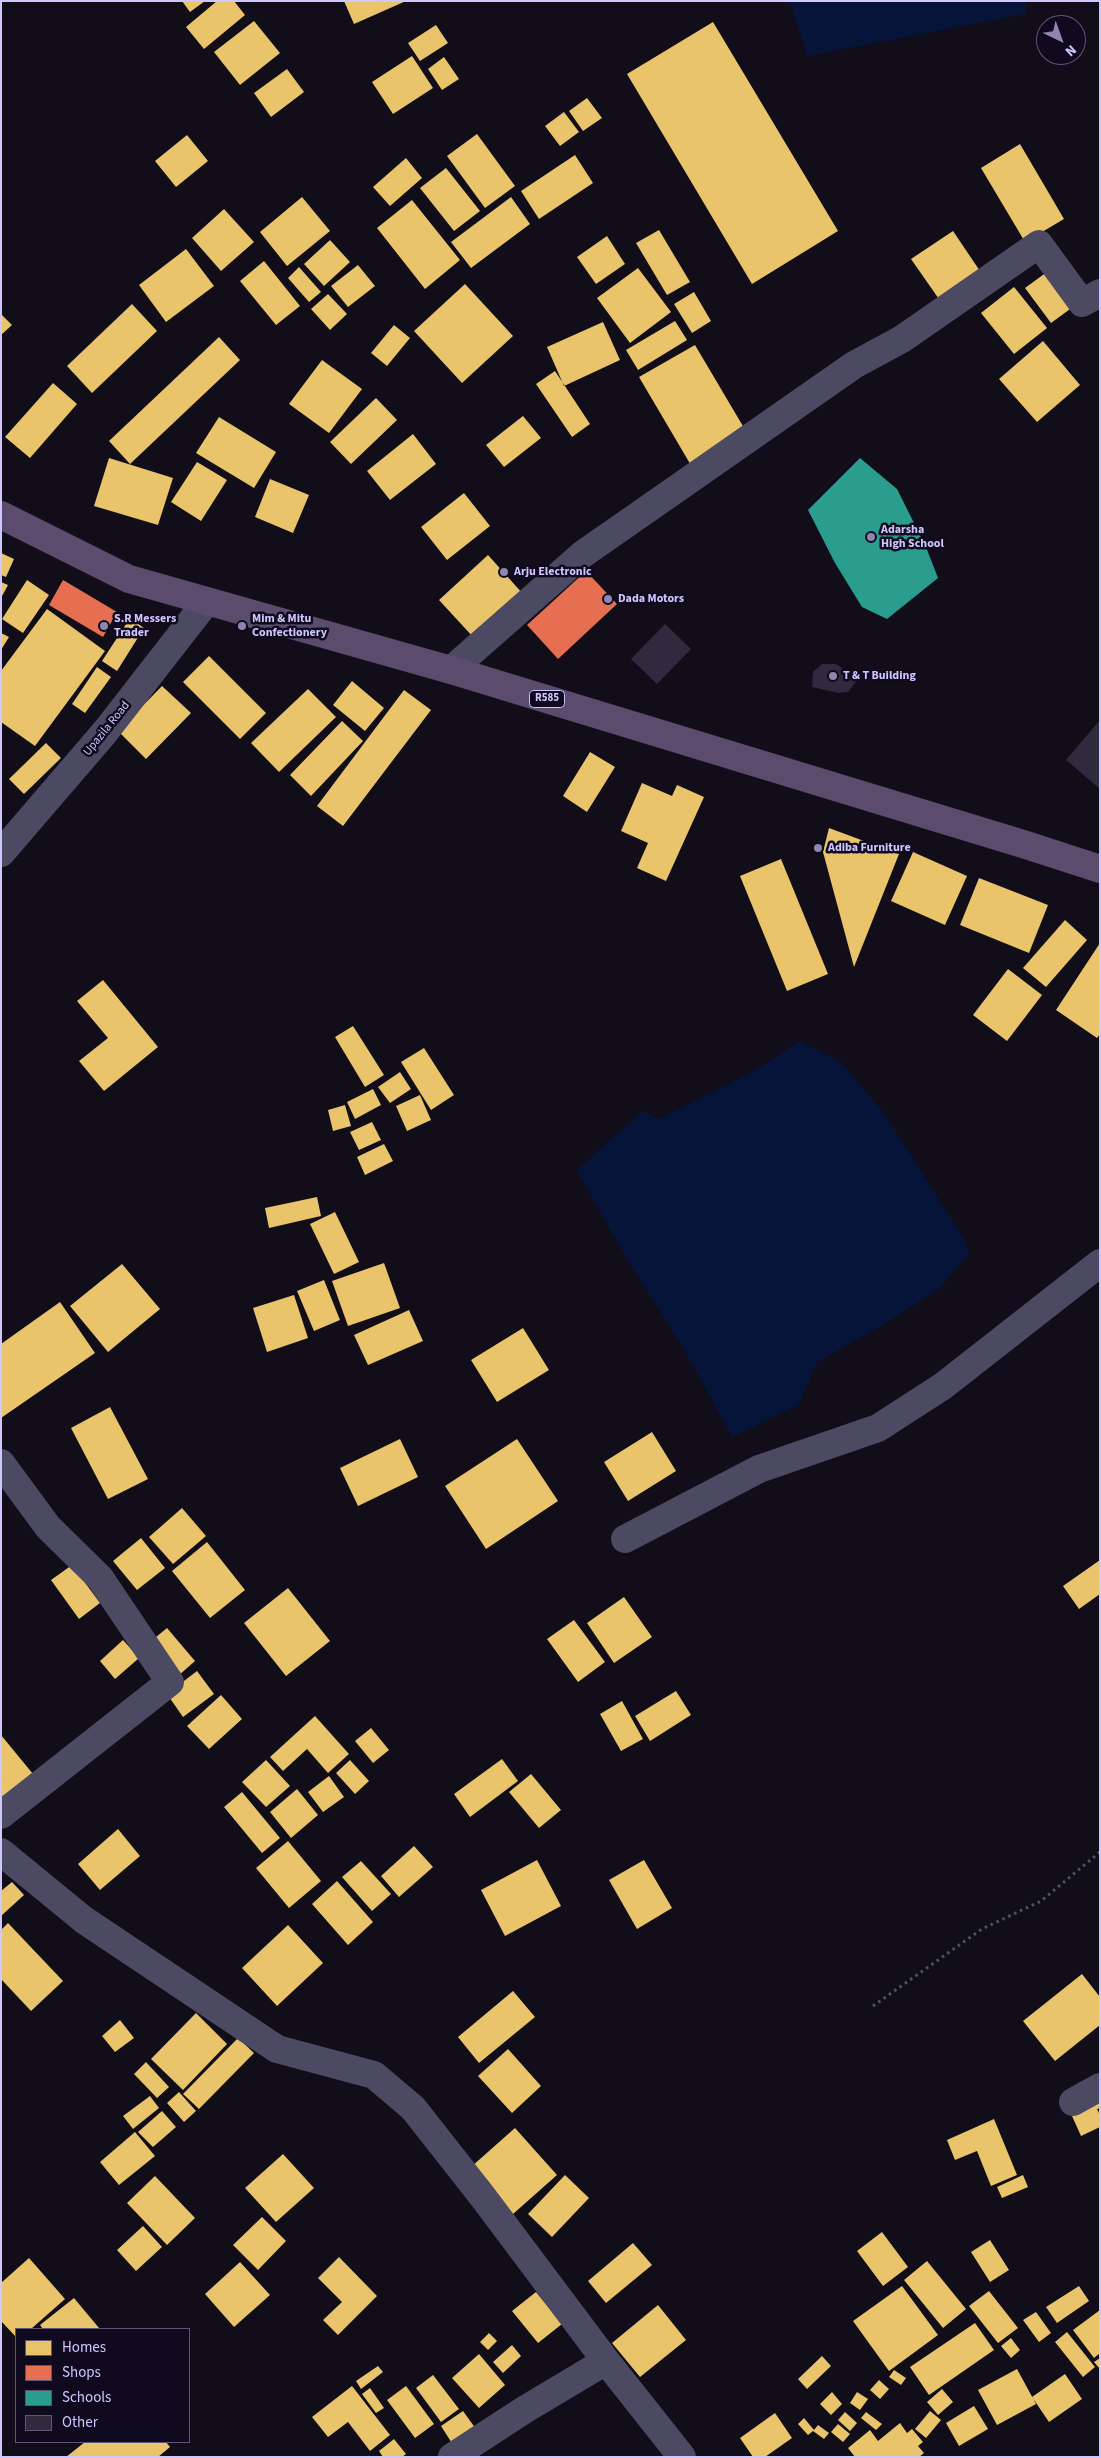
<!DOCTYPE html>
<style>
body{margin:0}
#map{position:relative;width:1101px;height:2458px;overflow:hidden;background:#110e1a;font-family:"Source Sans 3",sans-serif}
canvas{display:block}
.frame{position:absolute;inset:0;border:2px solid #d1c7ff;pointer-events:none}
.legend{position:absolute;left:15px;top:2328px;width:175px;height:115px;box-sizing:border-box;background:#0f0a1e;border:1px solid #5d5678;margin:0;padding:6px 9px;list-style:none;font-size:15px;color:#d1c7ff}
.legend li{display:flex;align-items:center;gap:10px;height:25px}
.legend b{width:25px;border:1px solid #5d5678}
.north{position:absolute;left:1036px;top:15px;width:50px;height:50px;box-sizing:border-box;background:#0f0a1e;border:1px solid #5d5678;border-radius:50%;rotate:138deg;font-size:14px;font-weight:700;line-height:20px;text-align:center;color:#d1c7ff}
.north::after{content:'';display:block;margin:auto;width:18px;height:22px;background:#8e86af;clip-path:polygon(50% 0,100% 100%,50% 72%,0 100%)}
</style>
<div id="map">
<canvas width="1101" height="2458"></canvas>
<div class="frame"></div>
<ul class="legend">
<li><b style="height:14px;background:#e9c46a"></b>Homes</li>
<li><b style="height:14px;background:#e76f51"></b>Shops</li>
<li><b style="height:14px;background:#2a9d8f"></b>Schools</li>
<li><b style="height:14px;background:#2f2a3d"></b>Other</li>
</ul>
<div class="north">N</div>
</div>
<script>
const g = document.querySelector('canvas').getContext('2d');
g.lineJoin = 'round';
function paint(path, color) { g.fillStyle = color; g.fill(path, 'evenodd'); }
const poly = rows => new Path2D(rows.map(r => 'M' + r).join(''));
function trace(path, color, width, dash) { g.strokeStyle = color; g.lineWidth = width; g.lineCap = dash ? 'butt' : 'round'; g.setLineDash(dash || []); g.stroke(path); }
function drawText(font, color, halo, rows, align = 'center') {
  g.font = font + ' "Source Sans 3",sans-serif'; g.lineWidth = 5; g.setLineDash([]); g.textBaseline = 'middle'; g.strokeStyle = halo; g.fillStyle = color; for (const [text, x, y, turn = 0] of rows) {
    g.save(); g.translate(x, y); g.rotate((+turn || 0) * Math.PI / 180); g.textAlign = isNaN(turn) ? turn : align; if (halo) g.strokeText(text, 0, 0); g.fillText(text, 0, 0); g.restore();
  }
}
const water = poly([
 [790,1,1027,1,1025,14,807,56],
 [799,1041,841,1062,886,1116,964,1239,969,1254,938,1290,871,1332,817,1362,799,1405,732,1437,684,1349,626,1258,577,1170,642,1111,659,1119,761,1067]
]);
const homes = poly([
 [182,1,205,1,190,12],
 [217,1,234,1,245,15,204,49,186,27],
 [344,1,406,1,354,24],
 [254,21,280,53,240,85,214,52],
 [713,22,838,231,752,284,627,74],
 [436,25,448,43,420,61,408,43],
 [412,56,433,88,393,114,372,82],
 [444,57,459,79,442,90,428,69],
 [287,69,304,92,271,117,254,93],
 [587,98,602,118,583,131,569,111],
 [564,112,579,132,560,146,545,126],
 [477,134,515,186,485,208,447,156],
 [187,135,208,161,176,187,155,161],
 [1020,144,1064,219,1025,242,981,168],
 [575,155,593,183,539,219,521,191],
 [406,158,422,178,390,206,373,187],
 [446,168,480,211,454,231,420,188],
 [302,197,330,231,287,266,260,232],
 [511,197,530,224,471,268,451,242],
 [412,200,460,260,425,289,377,228],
 [224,209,254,242,221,271,192,238],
 [659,230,690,282,667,295,636,243],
 [953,231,982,274,941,302,911,259],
 [607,236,625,264,596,284,577,257],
 [330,240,350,262,324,286,304,264],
 [186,249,214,286,166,322,139,285],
 [264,261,300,306,276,325,240,281],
 [358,265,375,286,348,307,331,286],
 [299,267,321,292,309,302,288,278],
 [638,268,671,312,630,343,597,298],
 [1051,269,1077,304,1051,323,1025,288],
 [465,284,513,336,462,383,414,331],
 [1014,287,1047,328,1014,354,981,313],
 [694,292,711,321,692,333,674,304],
 [328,294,347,314,330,330,311,309],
 [132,304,157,331,92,393,67,366],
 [1,314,12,325,1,335],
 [675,321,687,340,638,370,626,350],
 [603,322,620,360,564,386,547,347],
 [394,325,410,338,387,366,371,353],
 [219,337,240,360,130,464,109,441],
 [1043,341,1080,385,1037,422,999,379],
 [695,345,747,433,692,467,639,377],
 [322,360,362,389,329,433,289,404],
 [555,371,590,424,572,437,536,384],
 [53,383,77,404,30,458,5,437],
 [376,398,397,420,351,464,330,442],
 [523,416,541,438,504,467,486,445],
 [219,417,276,452,254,488,196,453],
 [413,434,436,464,390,500,367,471],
 [109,458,173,478,158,525,94,506],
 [197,462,227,480,201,521,171,502],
 [270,479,309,495,293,533,255,517],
 [464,493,490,526,447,560,421,527],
 [1,553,14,559,6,577,1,575],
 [488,555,523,594,474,638,439,600],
 [27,580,49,595,23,633,2,619],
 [1,582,8,585,1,598],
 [47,609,105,651,35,746,1,722,1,671],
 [130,618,144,628,117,671,102,661],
 [1,633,9,637,1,650],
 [209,656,266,713,240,739,183,682],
 [97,667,111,677,85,713,72,704],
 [352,681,384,708,365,731,333,705],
 [162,686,191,713,146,759,118,731],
 [308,689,336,717,279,772,251,743],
 [404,690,431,710,343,826,317,806],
 [342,721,363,741,311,796,290,775],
 [46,743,61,758,24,794,9,779],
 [590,752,615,767,587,812,563,796],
 [642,783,672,796,677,785,704,797,666,881,637,868,648,843,621,831],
 [829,828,899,854,854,967,823,852],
 [913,852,967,876,945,925,891,901],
 [781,859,828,974,787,991,740,876],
 [979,878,1048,905,1029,953,960,925],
 [1065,920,1087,940,1046,987,1023,968],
 [1100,943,1100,1034,1097,1038,1056,1010],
 [1008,969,1042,995,1007,1041,973,1015],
 [103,980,158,1047,104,1091,79,1061,108,1038,77,1001],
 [353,1026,384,1075,365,1087,335,1037],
 [424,1048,454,1095,431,1110,401,1062],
 [400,1072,411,1089,390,1103,378,1087],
 [373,1089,381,1105,355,1119,347,1102],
 [420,1095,431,1120,407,1131,396,1106],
 [345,1105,351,1126,333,1131,328,1110],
 [372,1122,381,1140,359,1150,350,1132],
 [384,1144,393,1161,365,1175,357,1157],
 [317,1197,321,1216,269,1228,265,1208],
 [335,1212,359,1262,334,1274,310,1224],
 [384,1263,400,1308,348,1326,332,1281],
 [122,1264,160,1309,108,1352,70,1306],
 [324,1280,340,1320,314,1331,297,1291],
 [294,1295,308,1338,267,1352,253,1308],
 [60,1302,95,1353,1,1418,1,1344],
 [409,1310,423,1341,368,1365,354,1335],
 [523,1328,549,1370,497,1402,471,1360],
 [110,1407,148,1479,108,1499,71,1428],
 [652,1432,676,1471,628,1501,604,1462],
 [400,1439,418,1477,358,1506,340,1468],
 [517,1439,558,1501,486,1549,445,1486],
 [182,1508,206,1536,173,1564,149,1537],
 [141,1538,165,1568,137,1590,113,1561],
 [207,1542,245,1590,210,1618,172,1571],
 [1100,1560,1100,1594,1079,1609,1063,1586],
 [72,1565,100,1603,79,1619,51,1580],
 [288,1588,330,1641,286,1676,244,1623],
 [624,1597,652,1637,614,1663,587,1623],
 [574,1620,605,1662,578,1682,547,1639],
 [167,1628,195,1661,178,1676,150,1642],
 [123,1640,139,1658,115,1679,100,1661],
 [197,1671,214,1694,183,1717,167,1694],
 [676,1691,691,1715,650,1741,635,1716],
 [221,1695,242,1719,209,1749,187,1726],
 [622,1701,643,1739,621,1751,600,1714],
 [315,1716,349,1754,328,1773,307,1749,283,1771,270,1757],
 [371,1728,389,1750,373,1763,355,1741],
 [1,1735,33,1774,4,1798,1,1794],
 [502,1759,518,1781,470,1817,454,1794],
 [266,1760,290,1786,266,1807,242,1782],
 [350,1760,369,1781,355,1794,336,1773],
 [531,1774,561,1810,539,1828,509,1792],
 [329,1776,344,1797,323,1812,308,1792],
 [297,1789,318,1815,291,1838,270,1812],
 [242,1792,280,1838,262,1853,224,1807],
 [118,1829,140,1856,100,1890,78,1864],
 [288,1841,321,1881,289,1908,256,1868],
 [414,1846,433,1867,399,1897,381,1876],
 [537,1860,561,1906,505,1936,481,1890],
 [644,1860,672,1908,637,1929,609,1880],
 [361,1861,391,1894,372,1911,342,1877],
 [337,1881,373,1922,348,1945,312,1904],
 [12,1882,24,1895,1,1916,1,1891],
 [8,1923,63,1981,31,2011,1,1979,1,1930],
 [288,1925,323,1963,277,2006,242,1968],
 [1082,1974,1100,1997,1100,2025,1055,2061,1023,2021],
 [513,1991,535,2017,479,2063,458,2037],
 [196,2013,227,2044,183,2090,151,2059],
 [120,2020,134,2038,115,2052,102,2036],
 [238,2038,254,2053,199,2109,183,2094],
 [508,2049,541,2086,512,2113,478,2076],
 [146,2062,169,2087,157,2098,134,2074],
 [179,2092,196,2111,184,2122,167,2103],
 [1100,2092,1100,2108,1097,2109,1100,2115,1100,2127,1081,2136,1068,2107],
 [150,2096,159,2108,133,2129,123,2116],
 [162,2111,176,2127,153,2147,138,2132],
 [994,2119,1017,2175,991,2186,977,2151,955,2160,947,2140],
 [515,2128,557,2175,513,2214,471,2167],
 [135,2132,155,2156,119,2185,100,2162],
 [283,2154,314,2188,276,2222,245,2188],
 [565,2175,589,2198,552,2237,528,2214],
 [1023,2175,1028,2187,1002,2198,997,2187],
 [155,2176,195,2218,167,2245,127,2203],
 [262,2217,286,2241,258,2270,233,2245],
 [143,2226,162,2247,136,2271,117,2250],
 [882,2232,908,2267,883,2286,857,2251],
 [990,2240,1009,2270,990,2282,971,2252],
 [633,2243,652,2265,606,2303,588,2281],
 [339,2257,377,2296,338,2335,323,2320,342,2302,318,2278],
 [29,2258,65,2299,31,2329,16,2329,16,2337,1,2321,1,2283],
 [927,2261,966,2309,943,2328,904,2280],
 [240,2262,270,2295,234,2327,205,2294],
 [902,2286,938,2335,889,2371,853,2321],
 [1079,2286,1089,2301,1057,2323,1046,2307],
 [989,2291,1018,2328,998,2343,969,2306],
 [536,2292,562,2324,538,2343,512,2311],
 [74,2298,99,2328,43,2329,40,2325],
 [658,2305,686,2340,640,2377,612,2343],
 [1100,2310,1100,2353,1094,2358,1073,2330],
 [1036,2312,1051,2333,1039,2342,1023,2320],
 [975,2323,994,2350,929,2395,910,2367],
 [1067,2332,1095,2367,1083,2377,1055,2342],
 [489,2333,497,2341,488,2350,480,2342],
 [1011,2338,1020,2350,1011,2358,1001,2346],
 [512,2345,521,2356,503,2373,493,2362],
 [479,2354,505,2385,479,2408,452,2378],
 [822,2356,831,2366,807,2389,798,2379],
 [1100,2358,1100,2369,1094,2362],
 [378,2366,383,2372,361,2389,356,2381],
 [1017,2369,1036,2404,997,2425,978,2390],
 [894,2370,906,2378,901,2385,889,2377],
 [1065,2374,1082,2399,1049,2422,1032,2397],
 [433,2375,459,2409,441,2422,416,2388],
 [879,2380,889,2389,880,2399,870,2390],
 [352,2386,390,2435,370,2451,348,2422,328,2437,312,2417],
 [406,2386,434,2424,415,2438,387,2400],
 [370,2388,384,2408,376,2413,362,2394],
 [942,2389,953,2402,938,2415,927,2402],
 [832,2392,842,2404,831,2415,820,2404],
 [857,2392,868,2399,860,2410,850,2403],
 [974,2406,988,2429,959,2446,946,2423],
 [463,2411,481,2436,457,2451,441,2426],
 [930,2411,941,2420,926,2438,915,2429],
 [845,2412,857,2423,850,2431,838,2420],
 [866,2412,882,2424,876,2430,861,2418],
 [775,2413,792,2438,765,2457,753,2457,740,2438],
 [804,2418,814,2430,818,2425,829,2433,824,2439,813,2431,808,2435,798,2424],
 [900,2423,907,2433,912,2429,923,2442,918,2446,924,2453,919,2457,855,2457,848,2448,870,2430,878,2441],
 [838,2424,850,2434,843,2442,831,2432],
 [394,2439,406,2454,402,2457,383,2457,379,2451],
 [85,2442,166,2442,170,2447,158,2457,66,2457]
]);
const shops = poly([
 [586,571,617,604,558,659,527,625],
 [63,580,117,612,103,637,49,605]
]);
const schools = poly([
 [860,458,897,489,926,547,938,578,887,619,862,607,835,563,808,510]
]);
const building = poly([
 [665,624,691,649,657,684,631,659],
 [822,664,836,664,858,679,848,692,838,693,812,687,813,672],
 [1100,720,1100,789,1066,760]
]);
const path = poly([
 [873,2006,982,1929,1041,1901,1100,1852]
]);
const minor = poly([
 [451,670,583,554,854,365,902,339,1039,244,1082,303,1100,293],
 [1,853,105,732,207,601],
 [1,1463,48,1527,100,1578,170,1682,1,1815],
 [625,1539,759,1469,878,1428,943,1386,1100,1263],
 [1,1852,84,1920,277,2049,374,2075,413,2108,483,2197,606,2361,682,2457],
 [1073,2102,1100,2087],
 [452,2457,524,2410,606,2361]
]);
const major = poly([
 [1,515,129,579,451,670,1023,844,1100,869]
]);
const markers = [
 [871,537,5,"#8e86af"],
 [504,572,5,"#8e86af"],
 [608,599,5,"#8e86af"],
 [104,626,5,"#8e86af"],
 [242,626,5,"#8e86af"],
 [833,676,5,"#8e86af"],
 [818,848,5,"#8e86af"]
];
const shields = [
 [547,699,35]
];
const shieldNames = [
 ["R585",547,699]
];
const poiNames = [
 ["Adarsha",881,530],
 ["High School",881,544],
 ["Arju Electronic",514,572],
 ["Dada Motors",618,599],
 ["S.R Messers",114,619],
 ["Trader",114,633],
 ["Mim & Mitu",252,619],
 ["Confectionery",252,633],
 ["T & T Building",843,676],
 ["Adiba Furniture",828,848]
];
const streetNames = [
 ["Upazila Road",107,729,-51]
];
paint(water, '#061439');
paint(homes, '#e9c46a');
paint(shops, '#e76f51');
paint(schools, '#2a9d8f');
paint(building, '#2f2a3d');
trace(path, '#475768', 3, [2.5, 4]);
trace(minor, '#4c4963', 28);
trace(major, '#5b4b6d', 28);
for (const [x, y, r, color] of markers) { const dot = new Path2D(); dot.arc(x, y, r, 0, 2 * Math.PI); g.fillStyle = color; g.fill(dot); trace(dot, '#0f0a1e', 2); }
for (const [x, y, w] of shields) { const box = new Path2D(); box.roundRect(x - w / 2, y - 8.5, w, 17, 4); g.fillStyle = '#0f0a1e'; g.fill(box); trace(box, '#d1c7ff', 1); }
drawText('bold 11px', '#d1c7ff', null, shieldNames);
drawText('bold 12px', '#d1c7ff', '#0f0a1e', poiNames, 'left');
drawText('12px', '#d1c7ff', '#0f0a1e', streetNames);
</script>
